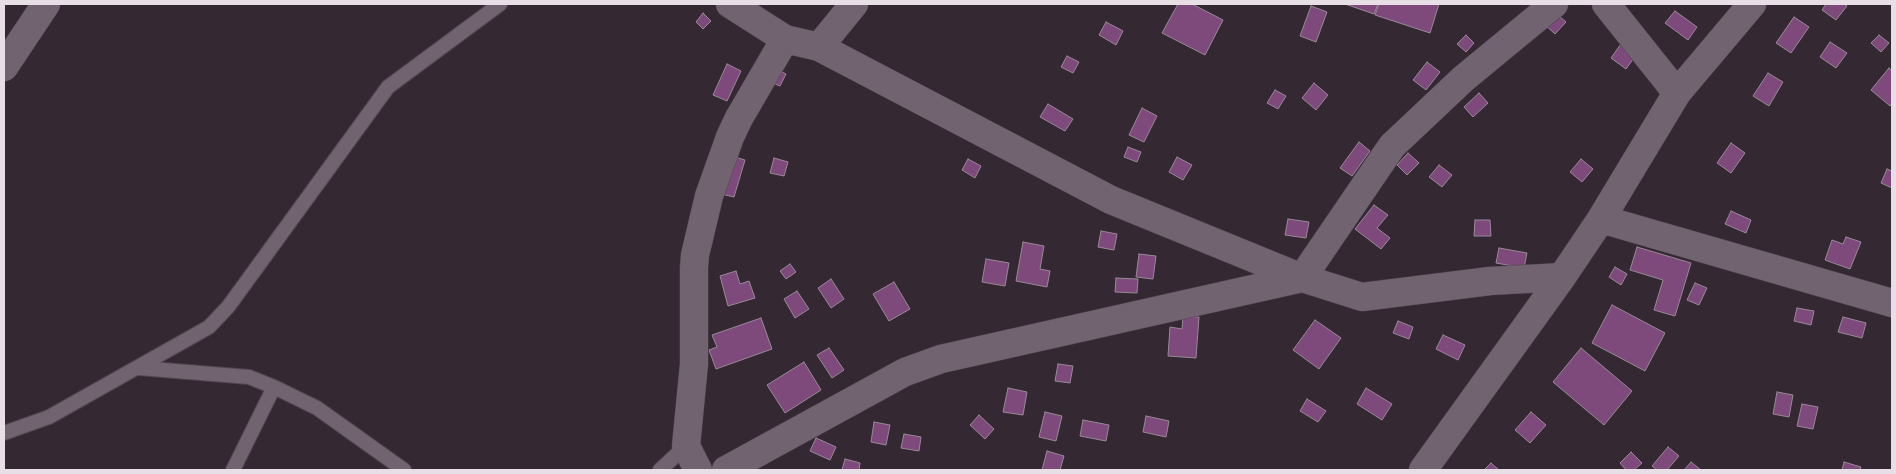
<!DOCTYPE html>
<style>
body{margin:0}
#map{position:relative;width:1896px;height:474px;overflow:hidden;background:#342833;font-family:Literata,serif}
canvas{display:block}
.frame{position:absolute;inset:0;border:5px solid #e7dee6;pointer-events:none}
</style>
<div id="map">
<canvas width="1896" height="474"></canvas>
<div class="frame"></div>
</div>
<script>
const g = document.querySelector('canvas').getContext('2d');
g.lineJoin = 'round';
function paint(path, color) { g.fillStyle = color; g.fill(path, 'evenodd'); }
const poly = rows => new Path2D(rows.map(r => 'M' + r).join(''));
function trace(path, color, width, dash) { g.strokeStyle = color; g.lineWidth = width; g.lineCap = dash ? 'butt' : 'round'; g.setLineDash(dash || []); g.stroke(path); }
const building = poly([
 [1178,4,1192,4,1223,20,1205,55,1162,33,1178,4],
 [1345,4,1378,4,1374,14,1345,4],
 [1379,4,1439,4,1430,33,1375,15,1379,4],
 [1826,4,1844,4,1847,6,1836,20,1822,10,1826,4],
 [1311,6,1327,12,1316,42,1300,36,1311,6],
 [1675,11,1697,27,1688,40,1665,23,1675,11],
 [1554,12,1566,22,1555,34,1543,23,1554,12],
 [703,13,711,21,703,29,696,22,703,13],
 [1794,17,1809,27,1791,53,1776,43,1794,17],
 [1106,22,1123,31,1116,45,1099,35,1106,22],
 [1466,35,1474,43,1466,52,1457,44,1466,35],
 [1879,35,1889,43,1881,52,1871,43,1879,35],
 [1830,42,1847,53,1836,68,1820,57,1830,42],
 [1621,44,1636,55,1626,69,1611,58,1621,44],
 [1067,56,1079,62,1073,73,1061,67,1067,56],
 [1427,62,1440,72,1426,90,1413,80,1427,62],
 [727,64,741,71,727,101,713,95,727,64],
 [774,68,786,74,780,86,768,81,774,68],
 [1889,68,1892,71,1892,103,1890,106,1871,90,1889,68],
 [1768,73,1783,82,1769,106,1753,96,1768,73],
 [1314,83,1328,95,1316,110,1302,98,1314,83],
 [1275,90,1286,96,1278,109,1267,103,1275,90],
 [1479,93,1488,103,1473,117,1464,107,1479,93],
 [1048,104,1073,119,1065,131,1040,117,1048,104],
 [1142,108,1157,116,1144,142,1129,135,1142,108],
 [1359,142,1370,151,1352,176,1340,168,1359,142],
 [1731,143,1745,153,1731,173,1717,163,1731,143],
 [1128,147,1141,152,1137,162,1124,157,1128,147],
 [1408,153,1419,163,1407,175,1397,165,1408,153],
 [728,155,745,160,734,197,717,193,728,155],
 [1177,157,1192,165,1183,180,1169,172,1177,157],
 [774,158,788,162,784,176,770,173,774,158],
 [968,159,981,166,975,178,962,170,968,159],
 [1581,159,1593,169,1582,182,1570,172,1581,159],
 [1439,165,1452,175,1442,187,1429,177,1439,165],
 [1887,169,1892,171,1892,188,1881,183,1887,169],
 [1374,205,1388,215,1377,228,1390,238,1381,249,1355,229,1374,205],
 [1731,211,1751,220,1746,233,1725,224,1731,211],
 [1288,219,1309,222,1306,238,1285,235,1288,219],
 [1475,220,1490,220,1491,236,1474,236,1475,220],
 [1101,231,1117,234,1114,250,1098,247,1101,231],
 [1846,237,1861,242,1850,269,1825,260,1832,240,1843,244,1846,237],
 [1023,242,1044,246,1040,269,1050,271,1047,287,1016,281,1023,242],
 [1637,247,1691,263,1675,316,1654,310,1663,280,1630,270,1637,247],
 [1499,248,1527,253,1524,268,1496,263,1499,248],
 [1139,254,1156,256,1153,279,1136,277,1139,254],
 [986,259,1009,263,1005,286,982,282,986,259],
 [790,264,796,272,786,279,780,271,790,264],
 [1615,267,1627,274,1621,285,1609,277,1615,267],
 [736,271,740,284,749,281,755,298,728,306,720,276,736,271],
 [1116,278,1138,279,1137,293,1115,292,1116,278],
 [831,279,844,299,831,308,818,288,831,279],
 [894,282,910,309,889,321,873,294,894,282],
 [1695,283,1707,288,1699,305,1687,300,1695,283],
 [797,291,809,309,795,318,784,299,797,291],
 [1612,305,1665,333,1645,371,1592,343,1612,305],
 [1797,308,1814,311,1811,325,1794,321,1797,308],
 [1183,316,1199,317,1196,358,1168,356,1170,327,1182,329,1183,316],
 [1843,317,1866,323,1862,338,1838,332,1843,317],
 [761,318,772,349,716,369,709,350,717,347,712,335,761,318],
 [1315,320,1341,338,1319,369,1293,350,1315,320],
 [1398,321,1413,327,1409,339,1393,333,1398,321],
 [1443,335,1465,345,1458,360,1436,349,1443,335],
 [829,348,844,370,832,378,817,355,829,348],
 [1581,348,1632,391,1604,425,1553,382,1581,348],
 [804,362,821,390,785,413,767,385,804,362],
 [1058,364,1073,366,1070,383,1055,381,1058,364],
 [1008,388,1027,392,1023,415,1003,412,1008,388],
 [1366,388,1392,404,1382,420,1357,404,1366,388],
 [1777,392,1793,395,1789,417,1773,414,1777,392],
 [1307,399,1326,411,1318,422,1300,411,1307,399],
 [1802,404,1818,407,1813,429,1797,426,1802,404],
 [1045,412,1062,416,1056,441,1039,437,1045,412],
 [1531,412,1546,425,1530,443,1515,430,1531,412],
 [979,415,994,429,985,439,970,425,979,415],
 [1146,416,1169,421,1166,437,1143,432,1146,416],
 [1083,420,1109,425,1106,441,1080,436,1083,420],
 [874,422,890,425,886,445,871,442,874,422],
 [904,434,921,437,919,451,901,448,904,434],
 [816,438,836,447,830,460,810,451,816,438],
 [1668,447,1679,456,1667,470,1657,470,1652,466,1668,447],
 [1047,451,1064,456,1060,470,1042,470,1047,451],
 [1631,452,1642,463,1634,470,1626,470,1620,463,1631,452],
 [845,459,860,463,859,470,842,470,845,459],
 [1691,462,1701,470,1684,470,1691,462],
 [1844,462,1861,467,1860,470,1842,470,1844,462],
 [1491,463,1499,470,1484,470,1491,463]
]);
const lane = poly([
 [139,368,249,377,274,387,317,408,404,470],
 [4,433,49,417,209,327,228,307,388,87,500,4],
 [233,470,274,387],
 [660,470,686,446]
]);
const street = poly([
 [730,4,785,39,819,47,1111,200,1302,278,1362,297,1490,281,1562,277],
 [1606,4,1677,93],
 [819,47,854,4],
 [4,67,46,4],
 [1601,219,1892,303],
 [698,470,686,446,694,364,694,268,695,255,709,196,730,137,739,118,785,39],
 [726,470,905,372,941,359,1302,278,1392,146,1463,79,1554,4],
 [1423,470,1562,277,1601,219,1677,93,1752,4]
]);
paint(building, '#7e497b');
trace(building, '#998997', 1);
trace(lane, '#514650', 16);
trace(street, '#514650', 29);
trace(lane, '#726370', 14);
trace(street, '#726370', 28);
</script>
